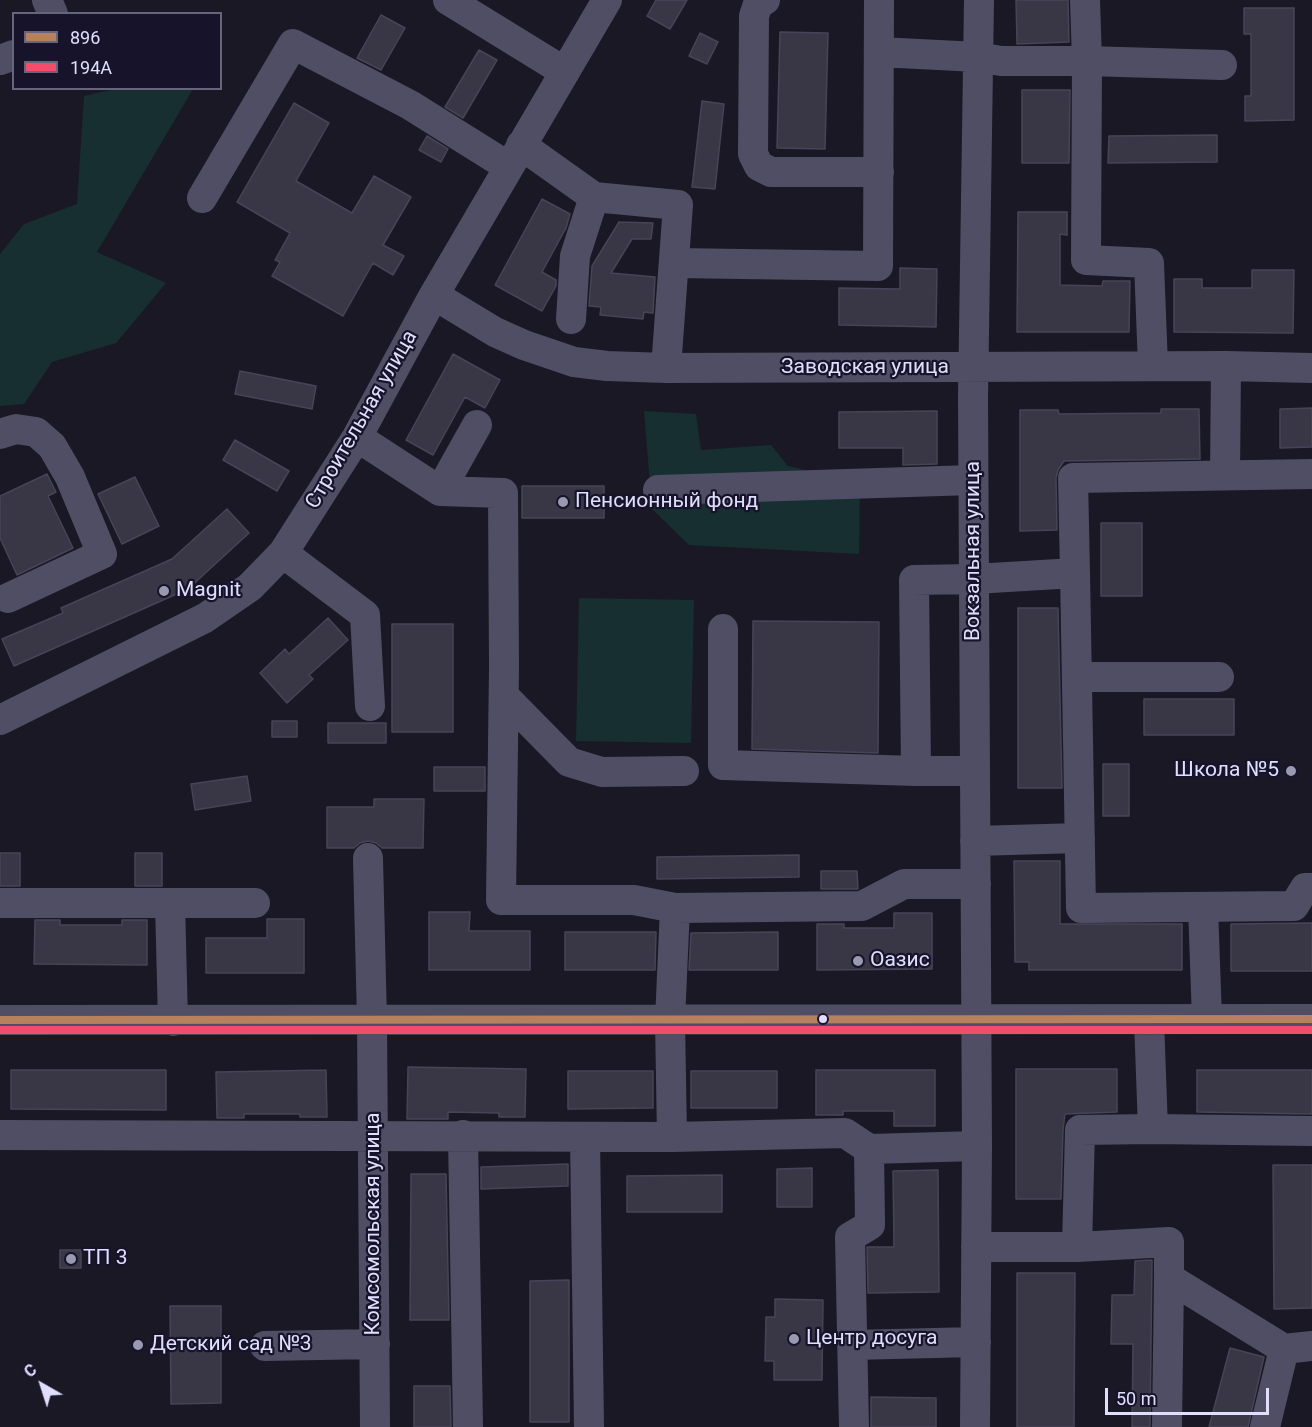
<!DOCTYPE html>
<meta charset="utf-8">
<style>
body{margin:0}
#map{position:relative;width:1312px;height:1427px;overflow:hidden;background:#1a1825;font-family:Roboto,sans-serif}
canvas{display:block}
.legend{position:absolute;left:12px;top:12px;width:210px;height:78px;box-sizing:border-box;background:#16132a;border:2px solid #67647e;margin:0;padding:8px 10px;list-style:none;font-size:18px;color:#e1defd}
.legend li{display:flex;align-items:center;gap:12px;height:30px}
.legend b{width:30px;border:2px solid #67647e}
.north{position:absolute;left:12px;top:1355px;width:60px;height:60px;-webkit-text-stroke:4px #16132a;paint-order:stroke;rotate:321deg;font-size:16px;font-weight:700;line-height:24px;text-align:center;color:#e1defd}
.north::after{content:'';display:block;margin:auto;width:21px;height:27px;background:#e1defd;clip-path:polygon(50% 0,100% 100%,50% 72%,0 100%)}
.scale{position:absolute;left:1105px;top:1388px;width:164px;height:27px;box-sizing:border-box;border:3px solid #e1defd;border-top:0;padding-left:8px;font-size:18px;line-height:21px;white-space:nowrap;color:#e1defd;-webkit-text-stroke:4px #16132a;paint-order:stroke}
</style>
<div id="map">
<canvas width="1312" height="1427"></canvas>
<ul class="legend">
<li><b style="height:8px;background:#b6815c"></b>896</li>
<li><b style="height:8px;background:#f44d6c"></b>194А</li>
</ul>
<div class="north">С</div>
<div class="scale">50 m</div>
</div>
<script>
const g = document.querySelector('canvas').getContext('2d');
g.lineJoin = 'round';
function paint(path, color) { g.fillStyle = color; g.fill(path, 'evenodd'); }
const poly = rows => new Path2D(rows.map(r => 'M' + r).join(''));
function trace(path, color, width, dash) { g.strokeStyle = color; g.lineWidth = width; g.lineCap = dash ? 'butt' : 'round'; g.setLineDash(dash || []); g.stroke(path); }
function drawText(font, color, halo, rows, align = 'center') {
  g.font = font + ' Roboto,sans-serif'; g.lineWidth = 4.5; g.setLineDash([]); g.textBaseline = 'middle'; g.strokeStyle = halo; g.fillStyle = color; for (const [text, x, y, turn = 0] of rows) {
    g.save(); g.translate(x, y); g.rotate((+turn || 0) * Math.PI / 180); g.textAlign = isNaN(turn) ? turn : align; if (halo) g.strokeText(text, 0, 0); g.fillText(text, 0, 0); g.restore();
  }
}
const green = poly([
 [115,89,193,89,97,252,166,283,116,343,52,362,24,404,0,406,0,254,24,224,77,204,84,96],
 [644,411,696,414,701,450,771,445,788,466,860,483,859,554,689,545,652,509],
 [579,598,694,600,691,743,576,741]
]);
const building = poly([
 [656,0,687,0,670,29,647,16,656,0],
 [1016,0,1068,0,1069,42,1017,44,1016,0],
 [1244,8,1294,8,1294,120,1245,121,1245,96,1251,96,1251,34,1244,34,1244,8],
 [381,15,405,28,381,70,357,58,381,15],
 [780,32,828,33,825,149,777,148,780,32],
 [700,33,718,42,707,64,689,56,700,33],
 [479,50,497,60,463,118,445,107,479,50],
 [1022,90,1070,90,1069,163,1022,163,1022,90],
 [702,101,724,104,715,189,692,187,702,101],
 [294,103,329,123,296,181,352,213,374,176,411,197,383,245,404,256,393,275,373,263,343,316,272,276,280,262,275,260,290,233,237,202,294,103],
 [1217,135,1217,162,1108,163,1109,136,1217,135],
 [427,136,448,149,441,162,419,150,427,136],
 [542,199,570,214,566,228,542,272,556,280,556,286,542,311,495,285,542,199],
 [1018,212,1067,212,1067,235,1060,234,1060,285,1102,286,1103,281,1130,281,1129,332,1017,332,1018,212],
 [619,222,653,223,651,239,632,239,611,273,655,277,653,313,644,312,643,319,600,315,601,307,589,306,592,266,619,222],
 [900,268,937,269,936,327,839,325,839,288,900,289,900,268],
 [1252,270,1294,270,1293,333,1174,332,1174,279,1202,279,1202,288,1252,288,1252,270],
 [453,354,500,380,485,408,465,397,433,455,406,440,453,354],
 [240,371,316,386,312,409,235,394,240,371],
 [1312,408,1312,447,1280,448,1280,409,1312,408],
 [1161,409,1199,409,1200,459,1064,461,1058,470,1056,478,1057,530,1020,531,1020,410,1058,410,1059,414,1161,413,1161,409],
 [937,411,937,464,903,465,903,448,839,448,839,412,937,411],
 [235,440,289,471,277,491,258,480,260,479,258,480,223,460,235,440],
 [47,474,56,492,48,496,73,548,17,575,0,538,0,496,47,474],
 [135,477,159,526,122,544,98,494,135,477],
 [522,486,604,486,604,518,522,518,522,486],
 [227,509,249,533,188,589,14,666,2,639,63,613,61,608,172,559,227,509],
 [1101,523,1142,523,1142,596,1101,596,1101,523],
 [1018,608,1058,608,1062,788,1018,788,1018,608],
 [328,618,348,640,309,675,313,679,287,703,260,673,285,649,289,654,328,618],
 [753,621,879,622,878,753,752,749,753,621],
 [392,624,453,624,453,732,392,732,392,624],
 [1144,699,1234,699,1234,735,1144,735,1144,699],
 [272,721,297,721,297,737,272,737,272,721],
 [328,723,386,723,386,743,328,743,328,723],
 [1103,764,1129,764,1129,816,1103,816,1103,764],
 [434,767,485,767,485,791,434,791,434,767],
 [247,776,251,801,195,810,191,784,247,776],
 [374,799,424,799,423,848,382,848,376,843,368,841,360,843,354,848,327,848,327,807,374,807,374,799],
 [0,853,20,853,20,886,0,886,0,853],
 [135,853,162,853,162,886,135,886,135,853],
 [799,855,799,877,657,879,657,857,799,855],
 [1014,861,1060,861,1060,924,1182,924,1182,970,1029,970,1029,962,1015,962,1014,861],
 [821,871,857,871,858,889,821,889,821,871],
 [429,912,470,912,469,931,530,931,530,970,429,970,429,912],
 [894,913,932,913,932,969,817,970,817,924,844,924,844,928,894,928,894,913],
 [267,919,304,919,304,973,206,973,206,938,267,938,267,919],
 [35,920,60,920,60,925,122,925,122,920,147,920,147,965,34,964,35,920],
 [1312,923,1312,971,1231,971,1231,924,1312,923],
 [565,932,656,932,655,970,565,970,565,932],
 [778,932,778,970,689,970,691,933,778,932],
 [408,1067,526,1069,525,1117,499,1117,499,1113,448,1112,448,1119,407,1119,408,1067],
 [1016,1069,1117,1069,1117,1112,1065,1114,1063,1130,1061,1199,1016,1199,1016,1069],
 [11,1070,166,1070,166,1110,11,1109,11,1070],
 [326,1070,327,1117,300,1117,300,1114,244,1114,244,1118,217,1118,216,1072,326,1070],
 [816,1070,935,1070,935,1126,894,1126,894,1111,843,1111,843,1115,816,1115,816,1070],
 [1197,1070,1312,1070,1312,1114,1197,1112,1197,1070],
 [568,1071,653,1071,653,1108,568,1109,568,1071],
 [691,1071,777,1071,777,1108,691,1108,691,1071],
 [568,1164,568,1186,481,1189,481,1167,568,1164],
 [1273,1165,1312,1165,1312,1308,1274,1309,1273,1165],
 [812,1168,812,1207,777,1207,777,1169,812,1168],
 [938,1170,939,1292,868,1293,867,1247,894,1247,893,1171,938,1170],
 [411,1174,446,1174,449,1320,410,1320,411,1174],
 [722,1175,722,1212,627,1212,627,1176,722,1175],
 [60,1250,81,1250,81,1268,60,1268,60,1250],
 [1152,1260,1150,1427,1132,1427,1133,1344,1111,1344,1112,1295,1134,1295,1135,1261,1152,1260],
 [1017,1273,1075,1273,1074,1427,1017,1427,1017,1273],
 [569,1280,569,1422,530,1422,530,1281,569,1280],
 [775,1299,823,1300,822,1380,774,1380,774,1361,765,1361,766,1317,775,1317,775,1299],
 [170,1306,221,1306,221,1403,171,1404,170,1306],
 [1230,1348,1264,1357,1248,1427,1209,1427,1230,1348],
 [414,1386,450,1386,451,1427,414,1427,414,1386],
 [871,1397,936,1398,936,1427,871,1427,871,1397]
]);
const minor = poly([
 [47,0,53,14],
 [448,0,565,72],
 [765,0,758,4,754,16,753,154,759,166,771,172,879,172],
 [1085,0,1087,61,1086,260,1149,263,1153,366],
 [879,52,978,57,1001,61,1087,61,1222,65],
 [0,60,14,55],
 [521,145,594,197,575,256,571,319],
 [594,197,678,205,666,368],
 [202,198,293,44,410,105,509,167],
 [675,263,878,266,879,0],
 [434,295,495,332,524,345,574,362,607,366,666,368,1226,366,1312,368],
 [0,434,16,429,36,432,52,446,70,477,102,554,8,598],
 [357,437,440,491,503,493,504,667,501,900,634,900,675,908,862,906,904,884,976,884],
 [1225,475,1226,366],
 [658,490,973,480],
 [440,491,477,425],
 [283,553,365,615,370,706],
 [1075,573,1081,908,1294,906,1305,888,1312,888],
 [723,629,723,765,916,771],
 [1077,677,1219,677],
 [504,696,569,762,602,772,684,771],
 [0,720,205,618,250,587,283,553,357,437,434,295,607,0],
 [975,771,916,771,914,580,974,579,1075,573,1073,478,1312,474],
 [975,841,1080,838],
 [368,858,372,1020,375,1427],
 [0,903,255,903],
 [170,903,173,1021],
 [1203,907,1207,1019],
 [0,1020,1312,1019],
 [1149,1020,1153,1129],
 [0,1135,672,1137,845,1133,869,1149,977,1146],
 [463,1135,468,1427],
 [585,1137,589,1427],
 [672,1137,670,1020,675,908],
 [976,1247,1077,1247,1080,1130,1153,1129,1312,1131],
 [1077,1247,1169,1242,1169,1278],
 [852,1345,976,1342],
 [265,1346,375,1344],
 [854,1427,850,1237,870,1225,869,1149],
 [975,1427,977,1146,973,398,979,0],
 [1167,1427,1169,1278,1284,1349],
 [1265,1427,1284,1349,1312,1346]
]);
const bus1 = poly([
 [0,1020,1312,1019]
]);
const bus2 = poly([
 [0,1030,1312,1030]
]);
const markers = [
 [563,502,6,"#9b99b1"],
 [164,591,6,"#9b99b1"],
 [1291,771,6,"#9b99b1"],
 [858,961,6,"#9b99b1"],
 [823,1019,5,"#e1defd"],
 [71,1259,6,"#9b99b1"],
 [794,1339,6,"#9b99b1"],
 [138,1345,6,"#9b99b1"]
];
const streetNames = [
 ["Заводская улица",865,368],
 ["Строительная улица",362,420,-60],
 ["Вокзальная улица",974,551,-90],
 ["Комсомольская улица",374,1224,-90]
];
const poiNames = [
 ["Пенсионный фонд",575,502],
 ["Magnit",176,591],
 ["Школа №5",1279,771,"right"],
 ["Оазис",870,961],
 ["ТП 3",83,1259],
 ["Центр досуга",806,1339],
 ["Детский сад №3",150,1345]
];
paint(green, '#172f30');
paint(building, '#393746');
trace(building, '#474457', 1.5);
trace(minor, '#4f4e64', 30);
trace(bus1, '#b6815c', 8);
trace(bus2, '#f44d6c', 8);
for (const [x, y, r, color] of markers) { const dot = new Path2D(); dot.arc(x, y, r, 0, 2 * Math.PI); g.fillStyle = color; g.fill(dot); trace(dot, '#16132a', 2); }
drawText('21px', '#e1defd', '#16132a', streetNames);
drawText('21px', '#e1defd', '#16132a', poiNames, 'left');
</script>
